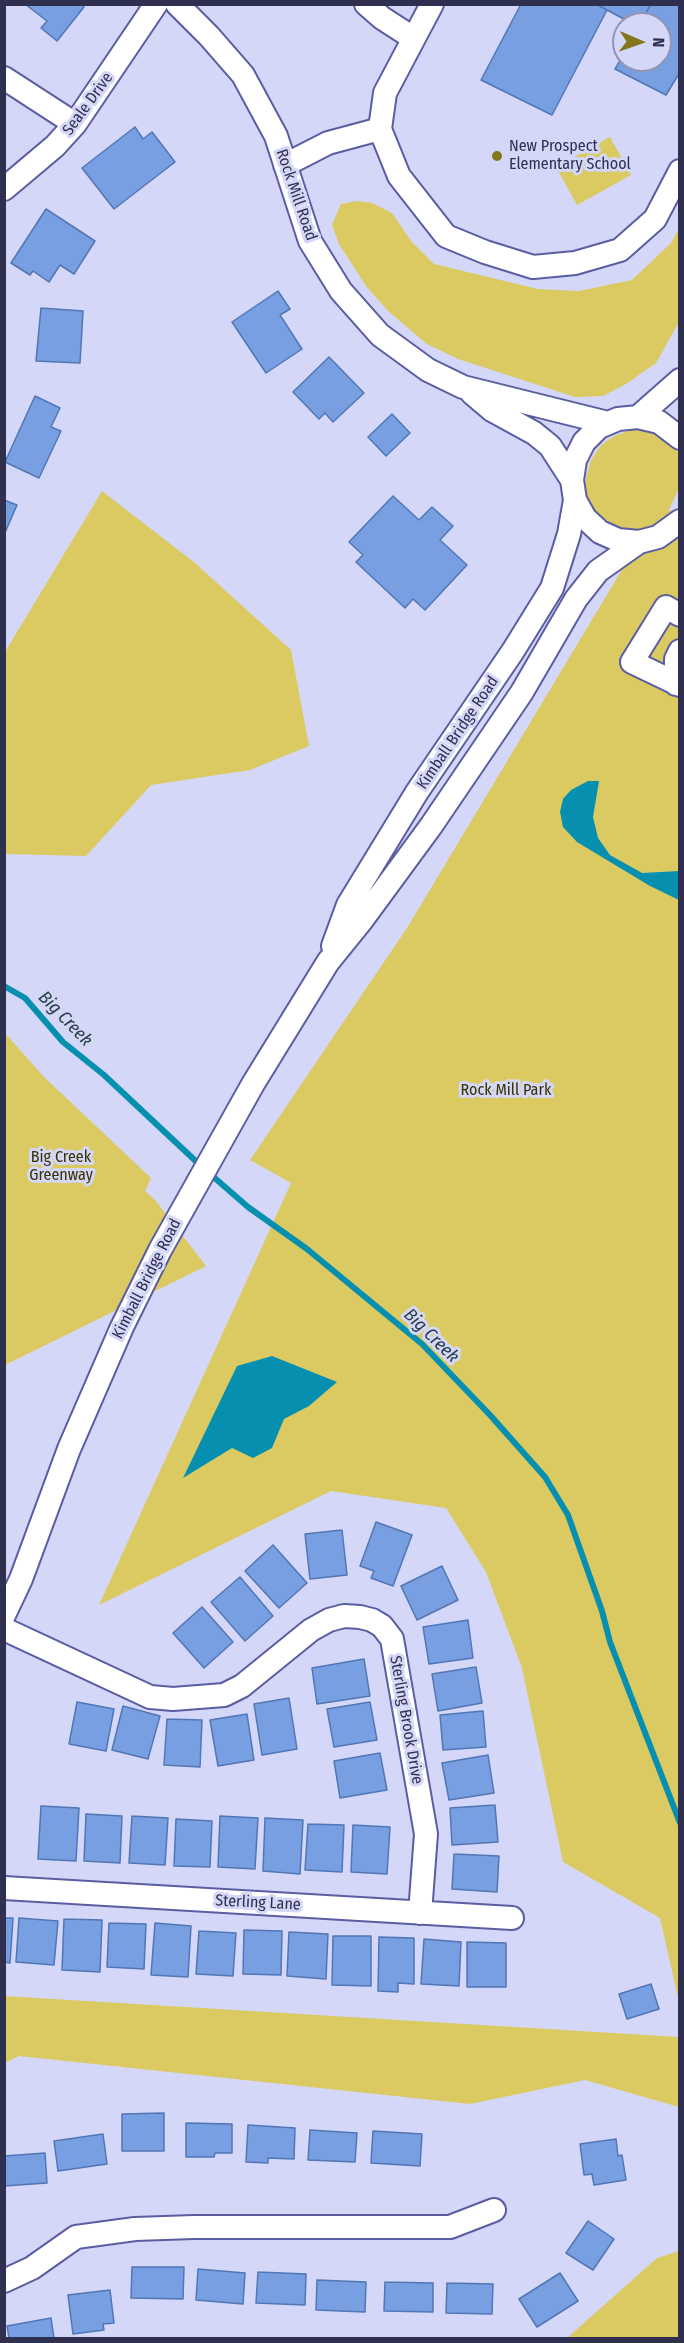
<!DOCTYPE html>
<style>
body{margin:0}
#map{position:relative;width:684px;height:2343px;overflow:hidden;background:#d4d7f7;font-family:"Fira Sans Condensed",sans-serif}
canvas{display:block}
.frame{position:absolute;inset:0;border:6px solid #2f304f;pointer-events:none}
.north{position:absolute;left:612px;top:12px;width:60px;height:60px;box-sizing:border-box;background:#d4d7f7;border:2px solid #9294b4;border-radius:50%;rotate:92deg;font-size:16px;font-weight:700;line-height:24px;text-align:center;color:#2f304f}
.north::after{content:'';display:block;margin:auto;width:21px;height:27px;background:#84761a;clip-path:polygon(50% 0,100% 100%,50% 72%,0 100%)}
</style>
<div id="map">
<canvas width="684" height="2343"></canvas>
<div class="frame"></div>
<div class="north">N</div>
</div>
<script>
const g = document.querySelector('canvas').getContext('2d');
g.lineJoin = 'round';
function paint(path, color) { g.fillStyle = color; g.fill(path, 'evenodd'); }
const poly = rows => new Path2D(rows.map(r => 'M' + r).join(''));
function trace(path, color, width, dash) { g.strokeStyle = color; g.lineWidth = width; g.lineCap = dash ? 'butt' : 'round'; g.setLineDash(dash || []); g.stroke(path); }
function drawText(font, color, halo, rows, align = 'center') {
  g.font = font + ' "Fira Sans Condensed",sans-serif'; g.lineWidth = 6; g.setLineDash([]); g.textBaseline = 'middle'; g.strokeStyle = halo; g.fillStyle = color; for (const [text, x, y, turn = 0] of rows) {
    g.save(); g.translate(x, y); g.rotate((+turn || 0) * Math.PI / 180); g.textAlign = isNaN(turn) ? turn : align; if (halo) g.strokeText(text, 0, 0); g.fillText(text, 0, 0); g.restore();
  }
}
const green = poly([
 [610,137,631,175,577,205,556,167],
 [357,201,372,203,392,213,411,241,434,264,538,289,579,291,632,280,671,243,679,229,679,322,656,363,626,384,603,396,575,397,458,359,427,344,388,311,366,286,339,244,332,225,341,204],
 [639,427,655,429,674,442,680,459,679,488,669,510,680,516,679,2002,660,1918,563,1862,522,1668,486,1572,446,1508,331,1491,99,1605,291,1183,250,1160,407,928,647,528,628,535,607,531,584,505,586,478,591,460,601,445,614,436],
 [102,491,195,563,291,650,309,746,250,770,151,785,86,856,5,854,5,652],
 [4,1032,44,1077,151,1178,145,1191,155,1200,206,1266,5,1365],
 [4,1996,679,2037,679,2107,585,2080,470,2104,19,2056,5,2063],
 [679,2251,679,2338,567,2338,657,2258]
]);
const water = poly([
 [588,781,599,781,593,817,598,838,610,855,642,873,679,871,679,900,650,886,577,842,563,827,560,812,563,799,571,790],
 [272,1356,337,1382,309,1406,284,1419,272,1448,253,1458,232,1448,183,1478,237,1366]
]);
const stream = poly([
 [4,986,25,998,63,1042,104,1075,201,1166],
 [209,1173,248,1207,307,1249,422,1344,490,1415,545,1477,568,1515,602,1611,610,1642,680,1823]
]);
const building = poly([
 [25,4,81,4,84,7,57,41,41,28,47,21,25,4],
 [521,4,596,4,607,10,552,115,481,80,521,4],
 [596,4,651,4,640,24,633,24,596,4],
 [651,4,680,4,680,72,666,95,615,69,624,53,624,60,660,60,660,24,640,24,651,4],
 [135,127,143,139,152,132,175,162,114,209,82,168,135,127],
 [46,209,95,241,74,274,60,265,49,282,33,271,30,275,11,263,46,209],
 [278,291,290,309,280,315,302,349,266,373,232,322,278,291],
 [41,308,83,311,80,363,36,361,41,308],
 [329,357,364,393,333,422,325,413,319,419,293,392,329,357],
 [35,396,60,408,51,427,61,431,39,478,5,462,35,396],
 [392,414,410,433,386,456,368,437,392,414],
 [393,496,419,520,432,507,453,526,440,540,467,565,425,610,413,599,405,608,356,562,363,555,349,542,393,496],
 [4,500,17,505,4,535,4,500],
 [376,1522,412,1535,393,1586,371,1578,374,1571,360,1566,376,1522],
 [342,1530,347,1575,310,1579,305,1534,342,1530],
 [273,1545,307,1583,279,1608,245,1571,273,1545],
 [442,1566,458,1600,417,1620,401,1586,442,1566],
 [240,1577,273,1616,245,1641,211,1602,240,1577],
 [202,1607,233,1642,204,1668,173,1633,202,1607],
 [468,1620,473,1658,429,1664,423,1627,468,1620],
 [364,1659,370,1696,317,1704,312,1668,364,1659],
 [476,1667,482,1703,438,1711,432,1674,476,1667],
 [289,1698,297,1749,262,1755,254,1704,289,1698],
 [77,1702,114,1709,106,1751,69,1744,77,1702],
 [370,1702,377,1740,334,1747,327,1709,370,1702],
 [123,1706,160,1716,148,1759,112,1750,123,1706],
 [483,1711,486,1747,443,1750,440,1715,483,1711],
 [247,1714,254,1760,218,1766,210,1720,247,1714],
 [167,1719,202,1720,200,1767,164,1765,167,1719],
 [380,1753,387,1790,340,1798,334,1761,380,1753],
 [488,1755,494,1793,449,1800,442,1763,488,1755],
 [495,1805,498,1842,452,1845,450,1808,495,1805],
 [41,1806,79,1808,76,1861,38,1859,41,1806],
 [86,1814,122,1816,120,1863,84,1861,86,1814],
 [132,1816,168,1818,165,1865,129,1863,132,1816],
 [220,1816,258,1818,255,1869,218,1867,220,1816],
 [265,1818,303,1820,300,1874,263,1871,265,1818],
 [176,1819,212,1821,210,1867,174,1866,176,1819],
 [308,1824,344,1825,342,1872,305,1870,308,1824],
 [353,1825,390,1827,387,1874,351,1872,353,1825],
 [454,1854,499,1856,497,1892,452,1889,454,1854],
 [4,1918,13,1918,10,1963,4,1962,4,1918],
 [19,1918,58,1921,54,1965,16,1962,19,1918],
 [64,1919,102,1920,100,1972,62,1970,64,1919],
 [109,1923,146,1924,144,1969,107,1967,109,1923],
 [155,1923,191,1926,188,1977,151,1975,155,1923],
 [244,1930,282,1931,281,1975,243,1974,244,1930],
 [199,1931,236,1933,233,1976,196,1974,199,1931],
 [289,1932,328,1934,326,1979,287,1976,289,1932],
 [333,1936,371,1936,371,1986,332,1985,333,1936],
 [379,1937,414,1938,414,1984,398,1983,398,1992,378,1991,379,1937],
 [424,1939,461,1942,459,1986,421,1984,424,1939],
 [467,1942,506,1943,506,1987,467,1987,467,1942],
 [651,1984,659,2009,627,2019,619,1994,651,1984],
 [164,2113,164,2151,122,2151,122,2114,164,2113],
 [186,2123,232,2124,232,2153,215,2153,214,2157,186,2157,186,2123],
 [248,2125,295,2128,294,2159,268,2158,268,2163,246,2162,248,2125],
 [310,2130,357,2133,355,2162,308,2160,310,2130],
 [373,2131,422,2134,420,2166,371,2163,373,2131],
 [103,2134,107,2164,58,2171,54,2141,103,2134],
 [616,2139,618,2156,622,2155,626,2180,594,2185,592,2174,584,2175,580,2144,616,2139],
 [45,2153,47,2183,4,2186,4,2156,45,2153],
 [588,2221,614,2239,593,2270,566,2253,588,2221],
 [132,2267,184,2267,183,2299,131,2298,132,2267],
 [198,2269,245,2273,243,2304,196,2300,198,2269],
 [258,2272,306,2274,305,2305,256,2303,258,2272],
 [560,2273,578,2301,537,2327,519,2299,560,2273],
 [317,2280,366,2282,365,2312,316,2310,317,2280],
 [385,2282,433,2283,433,2312,384,2311,385,2282],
 [447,2283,493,2284,492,2314,446,2313,447,2283],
 [110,2290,114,2323,103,2324,104,2330,73,2334,68,2295,110,2290],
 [51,2318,54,2338,9,2338,7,2326,51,2318]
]);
const minor = poly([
 [177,4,209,36,243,75,276,136,310,241,341,291,380,335,428,370,463,387,608,423],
 [366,4,382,18,413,38],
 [432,4,385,93,380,129,399,176,446,236,485,252,533,267,575,263,620,250,655,219,680,171],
 [4,78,75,124],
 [285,165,328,143,380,129],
 [4,189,55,146,75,124,156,4],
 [472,393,492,410,534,433,550,446,572,480],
 [638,417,680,380],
 [680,438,659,422,638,417,618,419,599,427,584,442,575,460,572,480,575,500,585,518,600,532,618,540,639,542,658,537,680,521],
 [680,615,666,607,632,662,680,685],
 [676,684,676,659,680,651],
 [333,946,348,905,417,792,513,651,552,588,569,534,575,500],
 [4,1615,21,1579,69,1449,122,1327,160,1250,253,1084,328,962,362,920,431,826,522,692,576,599,598,571,639,542],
 [4,1629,150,1697,173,1699,224,1695,242,1686,311,1630,329,1620,344,1616,360,1617,372,1620,382,1626,392,1639,426,1834,420,1913],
 [4,1888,512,1918],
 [4,2281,32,2268,76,2237,135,2229,194,2227,450,2227,494,2210]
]);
const markers = [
 [497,156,6,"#84761a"]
];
const streetNames = [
 ["Seale Drive",88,104,-54],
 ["Rock Mill Road",296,195,71],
 ["Kimball Bridge Road",458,733,-56],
 ["Kimball Bridge Road",147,1279,-63],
 ["Sterling Brook Drive",406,1720,80],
 ["Sterling Lane",258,1903,3]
];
const poiNames = [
 ["New Prospect",509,147],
 ["Elementary School",509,165]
];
const parkNames = [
 ["Rock Mill Park",506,1091],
 ["Big Creek",61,1158],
 ["Greenway",61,1176]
];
const waterNames = [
 ["Big Creek",65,1019,46],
 ["Big Creek",431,1336,44]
];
paint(green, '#daca61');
paint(water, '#078faf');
trace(stream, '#078faf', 6);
paint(building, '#789fe2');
trace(building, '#5176b6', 1.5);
trace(minor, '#5b5da2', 26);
trace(minor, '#fff', 22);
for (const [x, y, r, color] of markers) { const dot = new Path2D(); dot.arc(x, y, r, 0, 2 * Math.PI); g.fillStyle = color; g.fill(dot); trace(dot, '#d4d7f7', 2); }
drawText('16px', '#2f304f', '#d4d7f7', streetNames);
drawText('16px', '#2f304f', '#d4d7f7', poiNames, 'left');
drawText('16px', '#383100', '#d4d7f7', parkNames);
drawText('italic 18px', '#243d45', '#d4d7f7', waterNames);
</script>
